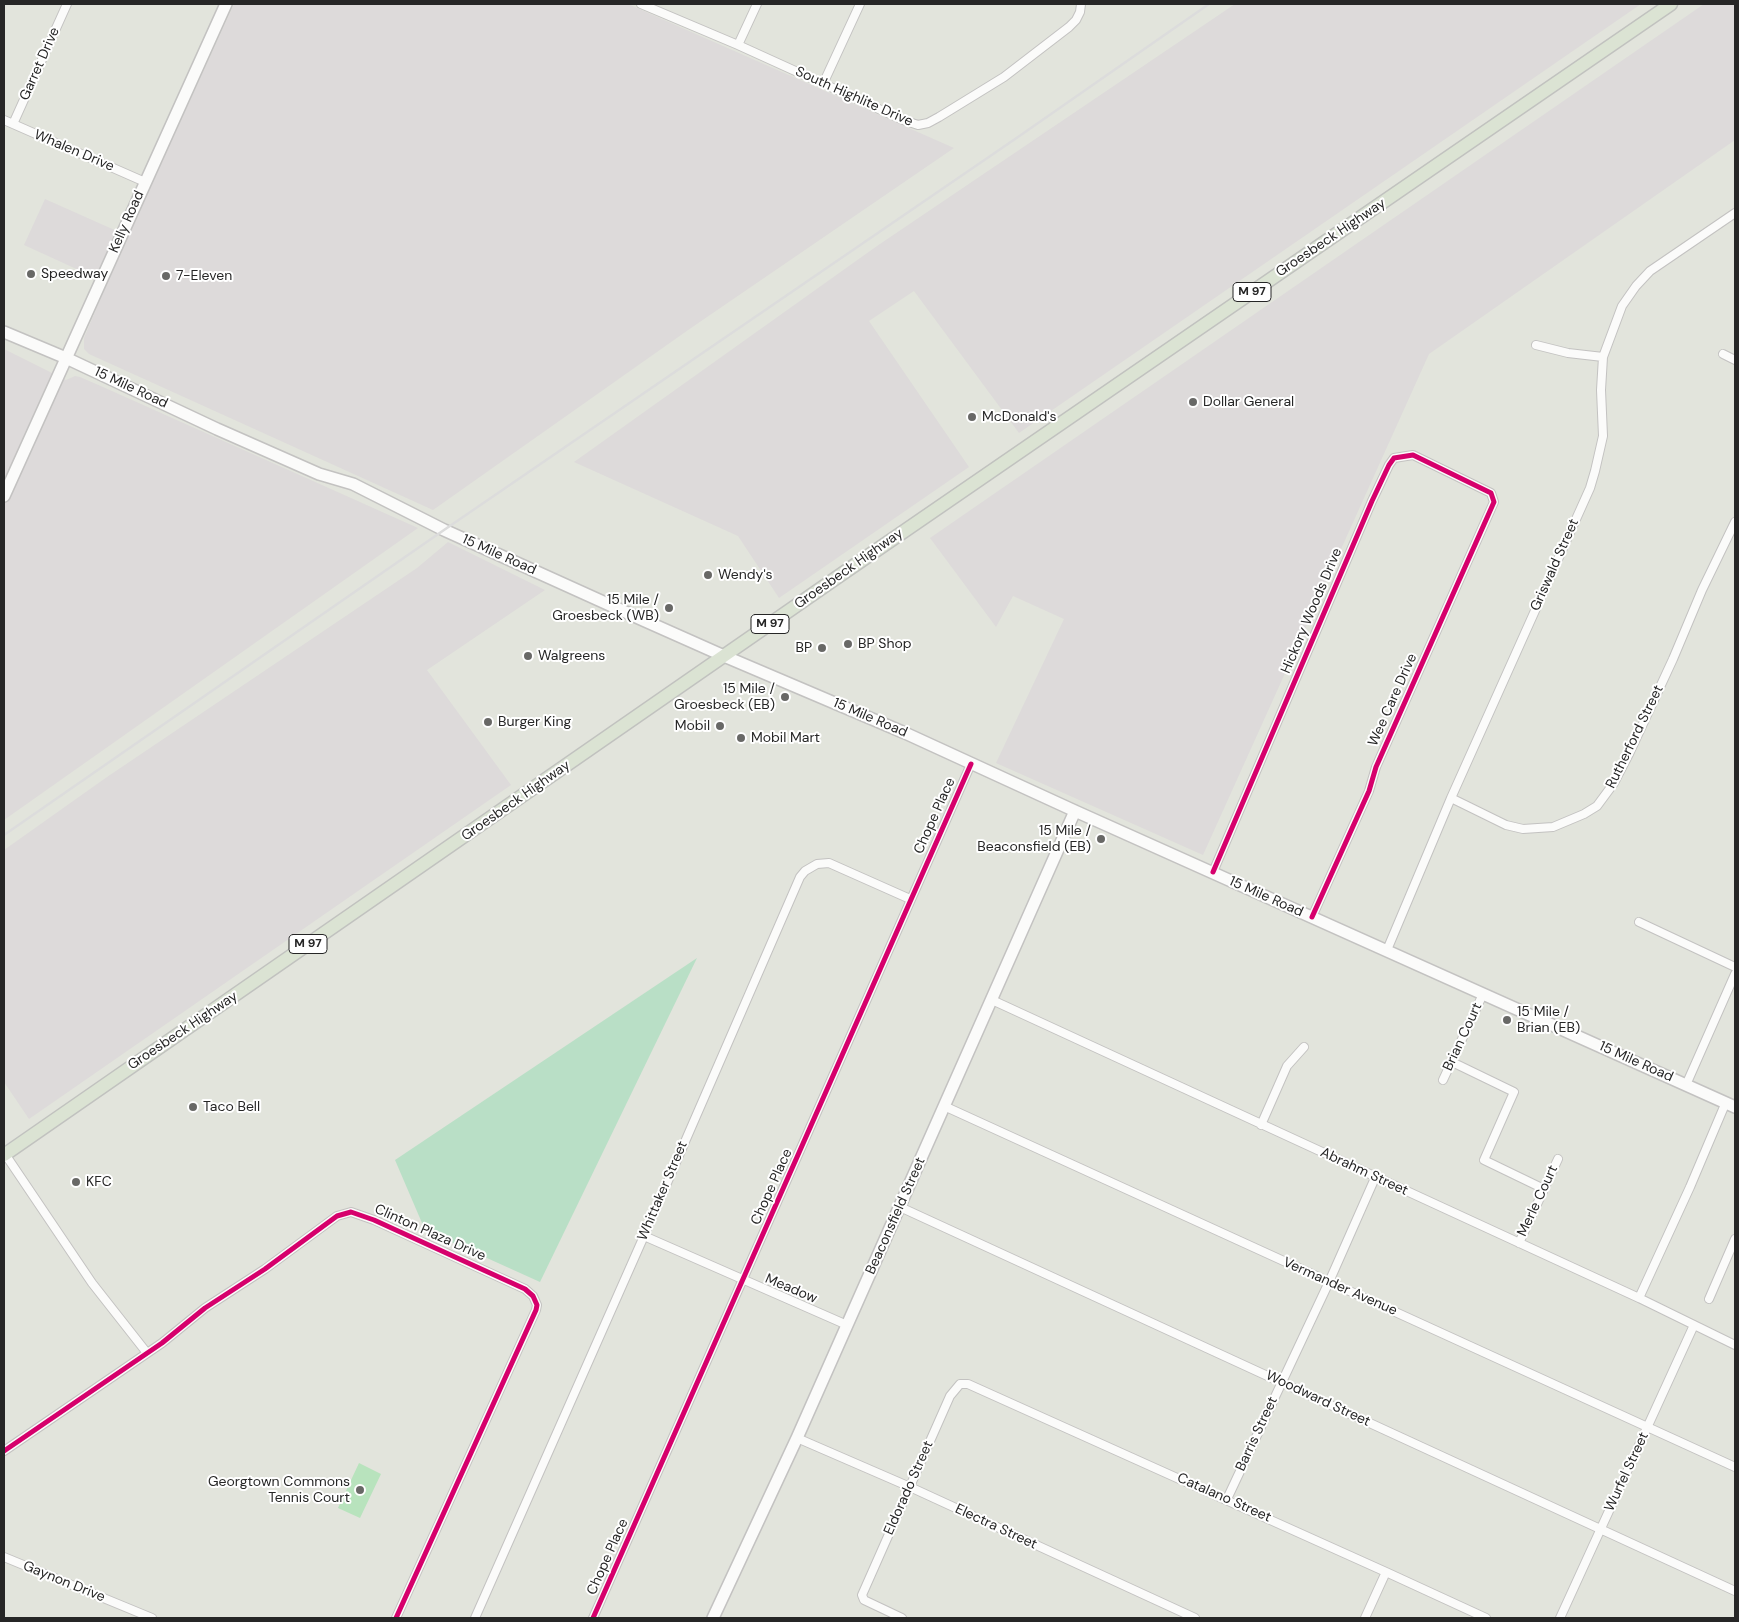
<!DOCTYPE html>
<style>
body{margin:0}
#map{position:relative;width:1739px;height:1622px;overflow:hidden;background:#e2e4dc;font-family:"DM Sans",sans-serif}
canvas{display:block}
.frame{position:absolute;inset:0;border:5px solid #262626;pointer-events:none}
</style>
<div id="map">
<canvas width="1739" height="1622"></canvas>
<div class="frame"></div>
</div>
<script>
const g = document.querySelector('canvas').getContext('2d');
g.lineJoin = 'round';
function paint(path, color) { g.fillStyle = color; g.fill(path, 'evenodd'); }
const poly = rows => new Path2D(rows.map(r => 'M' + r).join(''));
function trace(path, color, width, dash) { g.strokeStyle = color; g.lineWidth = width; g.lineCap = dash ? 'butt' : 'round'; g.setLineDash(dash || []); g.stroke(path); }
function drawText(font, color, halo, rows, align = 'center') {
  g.font = font + ' "DM Sans",sans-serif'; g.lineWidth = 4; g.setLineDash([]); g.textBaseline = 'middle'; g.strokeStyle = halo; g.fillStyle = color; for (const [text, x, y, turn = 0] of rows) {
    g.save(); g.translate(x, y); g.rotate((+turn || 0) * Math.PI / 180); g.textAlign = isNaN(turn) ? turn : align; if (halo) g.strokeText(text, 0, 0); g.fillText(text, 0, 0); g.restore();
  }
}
const industrial = poly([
 [234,4,628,4,954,148,691,328,433,510,89,354,84,349,84,338,107,283,24,245,45,199,128,236],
 [1235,4,1641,4,1019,433,914,291,869,321,969,467,779,598,738,536,574,462,877,246],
 [1704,4,1735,4,1735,140,1429,354,1203,855,996,763,1064,619,1013,596,996,627,930,538],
 [4,349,66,380,75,376,80,377,103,387,418,528,4,820],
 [448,542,545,590,427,670,511,785,29,1119,4,1082,4,850,107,777,417,568]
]);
const green = poly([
 [697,958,540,1282,425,1230,395,1160]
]);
const pitch = poly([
 [359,1463,381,1474,360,1518,338,1508]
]);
const street = poly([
 [641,4,738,45,903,120,918,125,928,123,939,117,1004,77,1069,27,1076,20,1080,12,1081,4],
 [738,45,757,4],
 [823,84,860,4],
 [4,120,145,182],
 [13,124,67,4],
 [1536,345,1568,353,1603,357],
 [1723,354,1735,360],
 [1451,798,1506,825,1523,829,1553,827,1584,814,1597,806,1614,783,1629,754,1673,659,1702,590,1735,522],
 [1213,872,1372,501,1389,465,1394,458,1413,455,1491,493,1494,502,1376,767,1369,791,1312,917],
 [1639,922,1735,967],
 [1387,950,1451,798,1590,488,1595,471,1603,436,1601,390,1603,357,1622,306,1636,286,1650,271,1735,213],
 [992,1000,1639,1298,1735,1345],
 [1452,1062,1514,1092,1484,1160,1544,1189],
 [1443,1080,1483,994],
 [1686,1085,1735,974],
 [944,1106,1735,1467],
 [1261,1125,1287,1066,1304,1047],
 [5,1154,92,1283,147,1353],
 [900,1207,1735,1591],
 [644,1236,847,1325],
 [1519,1243,1558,1159],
 [1639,1298,1690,1187,1726,1102],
 [1709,1299,1735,1239],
 [797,1438,910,1487,1195,1618],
 [4,1451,162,1343,205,1308,265,1269,337,1216,351,1212,374,1220,525,1289,533,1296,537,1305,536,1310,396,1618],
 [1227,1499,1329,1282,1375,1178],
 [4,1557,152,1618],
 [475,1618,644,1236,800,877,805,871,817,864,829,863,910,899],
 [593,1618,971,764],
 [902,1618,864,1600,862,1595,950,1396,960,1384,968,1384,1386,1572,1486,1618],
 [1365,1618,1386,1572],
 [1560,1618,1694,1325]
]);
const secondary = poly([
 [4,332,66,358,217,429,319,474,353,484,444,530,643,620,724,656,905,733,1075,811,1735,1107],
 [4,496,226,4],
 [713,1618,797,1438,1075,811]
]);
const primary = poly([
 [4,1155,839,576,1671,4]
]);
const rail = poly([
 [4,835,444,530,1018,137,1209,4]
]);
const cycleway = poly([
 [1213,872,1372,501,1389,465,1394,458,1413,455,1491,493,1494,502,1376,767,1369,791,1312,917],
 [4,1451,162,1343,205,1308,265,1269,337,1216,351,1212,374,1220,525,1289,533,1296,537,1305,536,1310,396,1618],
 [593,1618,971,764]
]);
const markers = [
 [31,274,5,"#686866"],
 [166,276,5,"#686866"],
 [1193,402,5,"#686866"],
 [972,417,5,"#686866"],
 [708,575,5,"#686866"],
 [669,608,5,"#686866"],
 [848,644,5,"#686866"],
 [822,648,5,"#686866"],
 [528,656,5,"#686866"],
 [785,697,5,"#686866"],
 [488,722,5,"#686866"],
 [720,726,5,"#686866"],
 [741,738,5,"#686866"],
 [1101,839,5,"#686866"],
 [1507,1020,5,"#686866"],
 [193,1107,5,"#686866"],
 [76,1182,5,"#686866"],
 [360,1490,5,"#686866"]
];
const shields = [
 [1252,292,38],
 [770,624,38],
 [308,944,38]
];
const shieldNames = [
 ["M 97",1252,292],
 ["M 97",770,624],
 ["M 97",308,944]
];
const streetNames = [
 ["Garret Drive",40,64,-66],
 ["South Highlite Drive",854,97,24],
 ["Whalen Drive",74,151,23],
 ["Kelly Road",127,222,-66],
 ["Groesbeck Highway",1331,238,-34],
 ["15 Mile Road",131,388,25],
 ["15 Mile Road",499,555,24],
 ["Griswald Street",1555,565,-66],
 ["Groesbeck Highway",849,569,-35],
 ["Hickory Woods Drive",1312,611,-67],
 ["Wee Care Drive",1393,700,-66],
 ["15 Mile Road",870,718,23],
 ["Rutherford Street",1635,737,-64],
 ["Groesbeck Highway",516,801,-35],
 ["Chope Place",935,816,-66],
 ["15 Mile Road",1266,897,24],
 ["Groesbeck Highway",183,1031,-34],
 ["Brian Court",1463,1037,-65],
 ["15 Mile Road",1636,1062,24],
 ["Abrahm Street",1364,1172,25],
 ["Chope Place",772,1187,-66],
 ["Whittaker Street",663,1191,-67],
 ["Merle Court",1538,1201,-65],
 ["Beaconsfield Street",896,1216,-66],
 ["Clinton Plaza Drive",430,1233,24],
 ["Vermander Avenue",1340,1287,24],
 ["Meadow",791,1289,23],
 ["Woodward Street",1318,1399,25],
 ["Barris Street",1257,1434,-65],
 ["Wurfel Street",1627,1472,-65],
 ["Eldorado Street",909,1488,-66],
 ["Catalano Street",1224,1498,24],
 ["Electra Street",996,1527,25],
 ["Chope Place",608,1557,-66],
 ["Gaynon Drive",64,1582,22]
];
const poiNames = [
 ["Speedway",41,274],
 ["7-Eleven",176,276],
 ["Dollar General",1203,402],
 ["McDonald's",982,417],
 ["Wendy's",718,575],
 ["15 Mile /",659,600,"right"],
 ["Groesbeck (WB)",659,616,"right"],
 ["BP Shop",858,644],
 ["BP",812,648,"right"],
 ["Walgreens",538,656],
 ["15 Mile /",775,689,"right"],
 ["Groesbeck (EB)",775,705,"right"],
 ["Burger King",498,722],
 ["Mobil",710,726,"right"],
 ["Mobil Mart",751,738],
 ["15 Mile /",1091,831,"right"],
 ["Beaconsfield (EB)",1091,847,"right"],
 ["15 Mile /",1517,1012],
 ["Brian (EB)",1517,1028],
 ["Taco Bell",203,1107],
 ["KFC",86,1182],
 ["Georgtown Commons",350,1482,"right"],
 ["Tennis Court",350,1498,"right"]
];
paint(industrial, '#dddada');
paint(green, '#b9dfc6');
paint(pitch, '#b8e3bd');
trace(street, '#c3c2c1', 10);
trace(secondary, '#c3c2c1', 14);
trace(primary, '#c1c2bf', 15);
trace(street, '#fbfbfa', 8);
trace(secondary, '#fbfbfa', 11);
trace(primary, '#dbe3d3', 12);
trace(rail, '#dcdcdc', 2.5);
trace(cycleway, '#d6006c', 5);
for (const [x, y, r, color] of markers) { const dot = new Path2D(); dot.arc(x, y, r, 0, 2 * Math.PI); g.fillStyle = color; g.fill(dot); trace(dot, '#fff', 2); }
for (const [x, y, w] of shields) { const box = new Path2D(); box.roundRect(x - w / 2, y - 9.5, w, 19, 4); g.fillStyle = '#fff'; g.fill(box); trace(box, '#262626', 1); }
drawText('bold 12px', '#262626', null, shieldNames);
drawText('14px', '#262626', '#fff', streetNames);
drawText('14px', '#262626', '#fff', poiNames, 'left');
</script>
